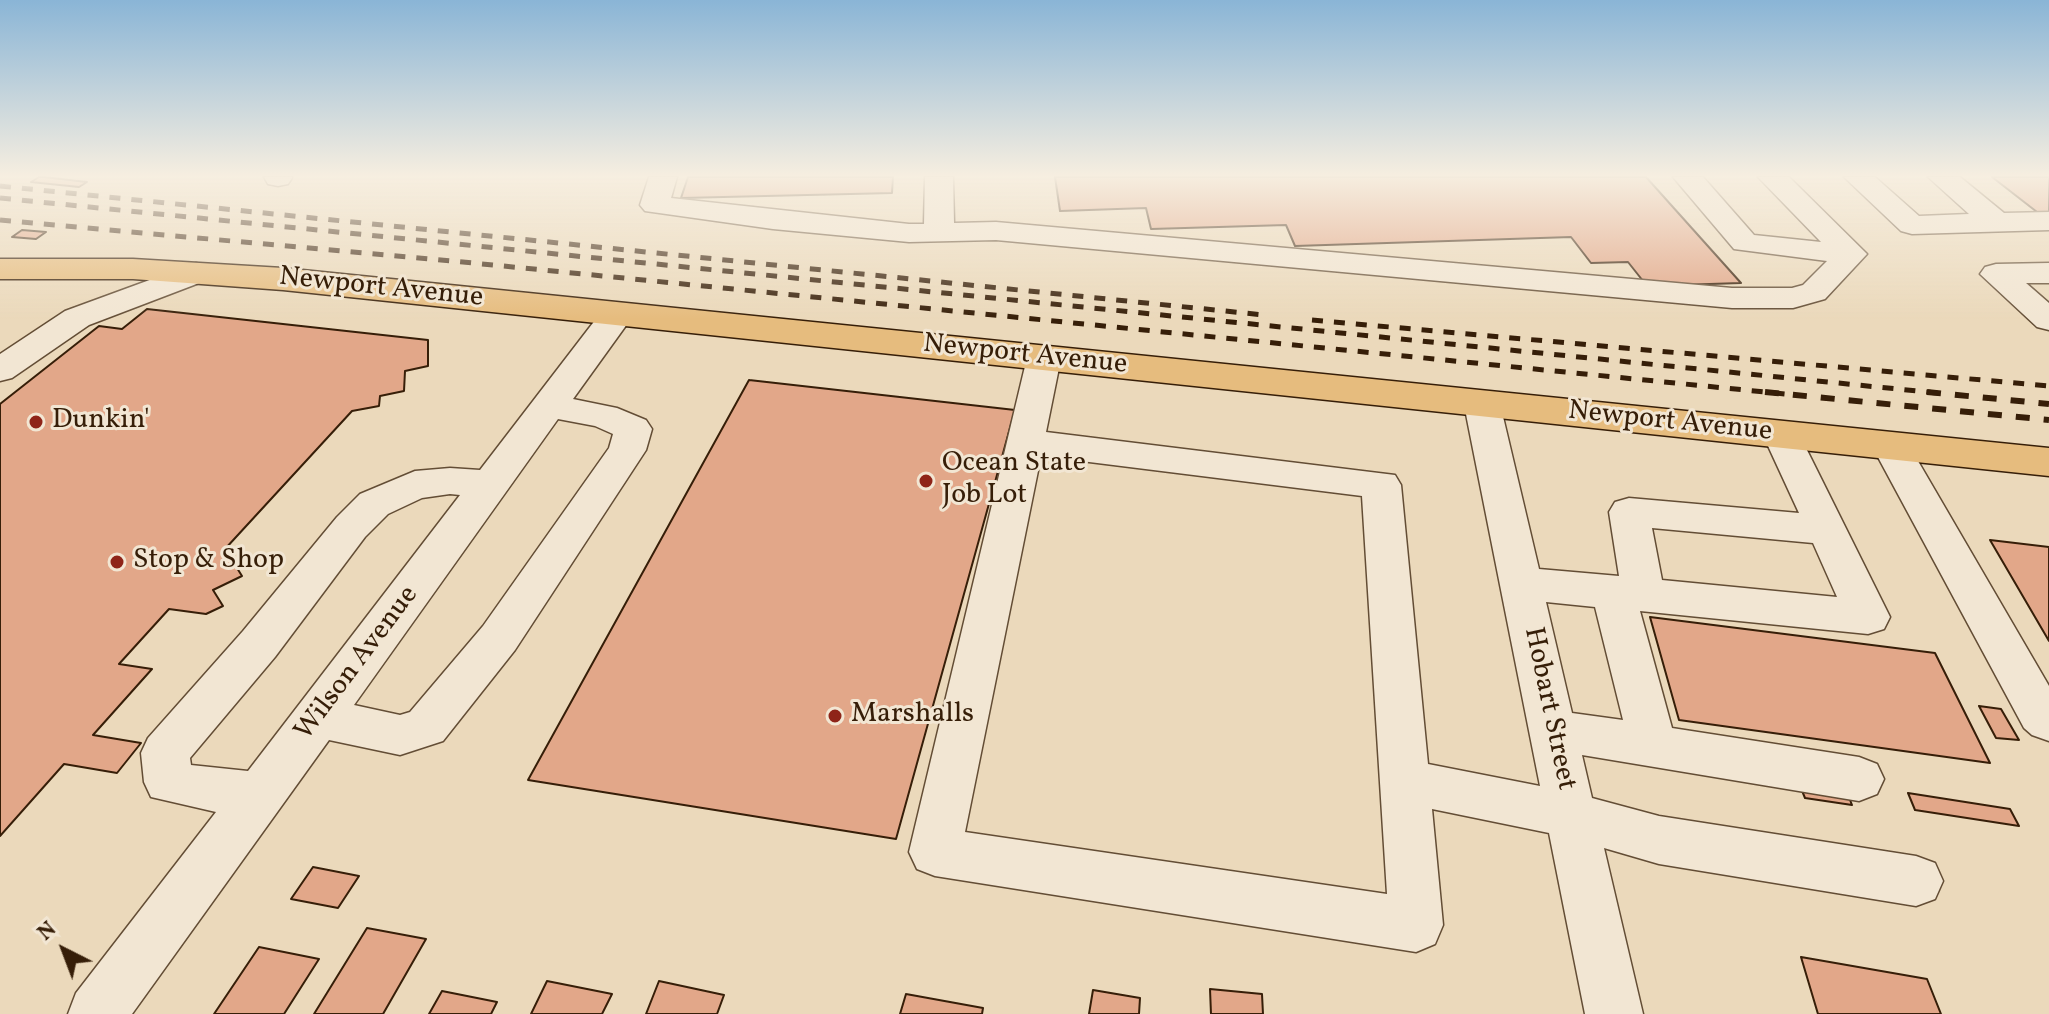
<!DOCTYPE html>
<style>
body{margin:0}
#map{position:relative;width:2049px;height:1014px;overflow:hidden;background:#ebd9bb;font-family:Vollkorn,serif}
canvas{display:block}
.north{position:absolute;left:24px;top:910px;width:80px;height:80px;-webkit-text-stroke:6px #f2e6d3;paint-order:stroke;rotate:318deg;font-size:22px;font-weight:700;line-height:32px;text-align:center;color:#361e08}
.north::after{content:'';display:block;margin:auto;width:28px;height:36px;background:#361e08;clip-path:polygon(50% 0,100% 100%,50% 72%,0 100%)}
</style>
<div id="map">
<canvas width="2049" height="1014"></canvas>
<div class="north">N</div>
</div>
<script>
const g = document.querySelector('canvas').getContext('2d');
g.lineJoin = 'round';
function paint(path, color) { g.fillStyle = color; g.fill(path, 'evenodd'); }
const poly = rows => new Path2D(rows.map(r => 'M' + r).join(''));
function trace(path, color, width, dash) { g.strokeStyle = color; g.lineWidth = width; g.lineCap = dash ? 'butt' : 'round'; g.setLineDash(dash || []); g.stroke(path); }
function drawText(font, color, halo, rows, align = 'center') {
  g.font = font + ' Vollkorn,serif'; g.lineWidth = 6; g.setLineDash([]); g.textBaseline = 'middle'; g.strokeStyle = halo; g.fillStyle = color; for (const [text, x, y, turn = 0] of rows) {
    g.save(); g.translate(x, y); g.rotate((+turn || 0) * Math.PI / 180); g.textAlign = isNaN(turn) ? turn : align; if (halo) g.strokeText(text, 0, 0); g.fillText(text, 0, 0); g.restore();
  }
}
const building = poly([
 [39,177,44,177,87,182,79,187,31,182,39,177],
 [688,177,893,177,892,193,681,198,688,177],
 [1055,177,1646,177,1741,283,1647,286,1628,262,1591,263,1571,237,1295,246,1286,225,1151,229,1146,208,1060,211,1055,177],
 [1992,177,2049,177,2049,212,2037,212,1992,177],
 [22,230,46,232,36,239,12,237,22,230],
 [147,309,428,340,428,366,405,371,404,391,380,396,379,406,352,411,225,549,242,576,213,590,223,606,206,614,169,609,119,664,152,669,93,735,141,743,117,773,64,764,0,836,0,404,99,326,122,329,147,309],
 [749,380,1015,410,896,839,528,780,749,380],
 [1990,540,2049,547,2049,641,1990,540],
 [1650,617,1935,653,1990,763,1679,720,1650,617],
 [1979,706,2001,709,2019,740,1996,738,1979,706],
 [1798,781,1845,787,1852,805,1805,798,1798,781],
 [1908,793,2010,809,2019,826,1915,810,1908,793],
 [313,867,359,876,338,908,291,899,313,867],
 [367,928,426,939,383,1014,314,1014,367,928],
 [259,947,319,959,284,1014,214,1014,259,947],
 [1801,957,1927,979,1941,1014,1818,1014,1801,957],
 [547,981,612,994,602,1014,531,1014,547,981],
 [659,981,724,995,717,1014,646,1014,659,981],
 [1210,989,1262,994,1263,1014,1211,1014,1210,989],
 [1093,990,1140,998,1139,1014,1089,1014,1093,990],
 [442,991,497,1002,491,1014,429,1014,442,991],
 [906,994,983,1008,982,1014,900,1014,906,994]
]);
const minor = poly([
 [264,177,292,177,292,178,288,184,278,186,268,184,264,177],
 [649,177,677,177,671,198,909,224,924,224,925,177,953,177,954,223,996,222,1732,288,1792,288,1803,285,1827,261,1734,249,1673,177,1703,177,1754,235,1821,242,1758,177,1789,177,1867,254,1825,299,1793,308,1732,308,996,240,909,242,773,229,645,211,640,205,649,177],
 [1844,177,1875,177,1919,216,1969,214,1928,177,1960,177,2004,213,2049,212,2049,230,1912,234,1901,231,1844,177],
 [196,263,207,266,212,273,207,280,89,325,12,378,0,381,0,354,65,311,196,263],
 [2049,263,2049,283,2026,283,2049,303,2049,330,2037,327,1980,274,1985,267,1996,264,2049,263],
 [618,303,630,306,635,313,573,399,617,408,646,420,652,429,646,450,515,650,443,741,400,755,329,740,132,1014,68,1014,76,993,216,812,151,797,144,782,141,753,148,738,243,631,337,517,360,494,415,471,450,468,480,470,606,306,618,303],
 [558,419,595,426,613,434,609,448,483,626,410,712,400,715,354,705,558,419],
 [450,494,460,495,248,771,191,765,190,758,275,657,365,537,388,514,422,498,450,494],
 [1044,347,1056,350,1061,358,1046,432,1395,475,1401,485,1428,764,1540,786,1464,404,1469,396,1482,392,1495,396,1500,404,1539,569,1619,576,1609,512,1615,502,1629,498,1799,513,1763,435,1769,426,1782,423,1795,426,1890,617,1884,629,1868,634,1640,611,1672,728,1859,757,1877,764,1884,779,1877,794,1859,801,1582,755,1592,798,1659,816,1916,856,1935,863,1943,881,1935,899,1916,906,1659,864,1604,848,1643,1014,1585,1014,1549,833,1432,809,1443,925,1435,944,1416,952,935,876,917,869,909,852,1027,358,1032,350,1044,347],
 [1041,456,1362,496,1387,894,965,832,1041,456],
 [1652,528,1813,543,1837,597,1662,580,1652,528],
 [1546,602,1595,607,1623,720,1572,713,1546,602],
 [1891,433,1904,437,2049,686,2049,741,2032,735,2024,728,1872,446,1878,437,1891,433]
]);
const major = poly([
 [0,259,133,259,283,268,2049,448,2049,476,283,290,133,279,0,279,0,259]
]);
const railFar1 = poly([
 [0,186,1264,315],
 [0,198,1947,394],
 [0,220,463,262,1785,394],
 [1312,320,2049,386]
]);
const rail = poly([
 [1765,392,2049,420],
 [1927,392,2049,404]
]);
const markers = [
 [36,422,8,"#8f2418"],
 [926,481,8,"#8f2418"],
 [117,562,8,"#8f2418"],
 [835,716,8,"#8f2418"]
];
const streetNames = [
 ["Newport Avenue",381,289,6],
 ["Newport Avenue",1025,356,6],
 ["Newport Avenue",1670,423,6],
 ["Wilson Avenue",358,664,-53],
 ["Hobart Street",1548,709,78]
];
const poiNames = [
 ["Dunkin'",52,422],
 ["Ocean State",942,465],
 ["Job Lot",942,497],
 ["Stop & Shop",133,562],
 ["Marshalls",851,716]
];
paint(building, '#e2a789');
trace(building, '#361e08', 2);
trace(minor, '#634d35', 3);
trace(major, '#361e08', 3);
paint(minor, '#f2e6d3');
paint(major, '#e6bc7e');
trace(railFar1, '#361e08', 5, [11, 11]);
trace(rail, '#361e08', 6, [14, 14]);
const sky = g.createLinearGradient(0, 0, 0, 319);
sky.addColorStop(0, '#8ab5d6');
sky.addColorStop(0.55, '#f6eee0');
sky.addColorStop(1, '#f6eee000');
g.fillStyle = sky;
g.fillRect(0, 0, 2049, 319);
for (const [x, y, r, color] of markers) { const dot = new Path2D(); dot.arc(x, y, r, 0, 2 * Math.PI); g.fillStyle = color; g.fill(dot); trace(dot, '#f2e6d3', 3); }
drawText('28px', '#361e08', '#f2e6d3', streetNames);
drawText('28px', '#361e08', '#f2e6d3', poiNames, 'left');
</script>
